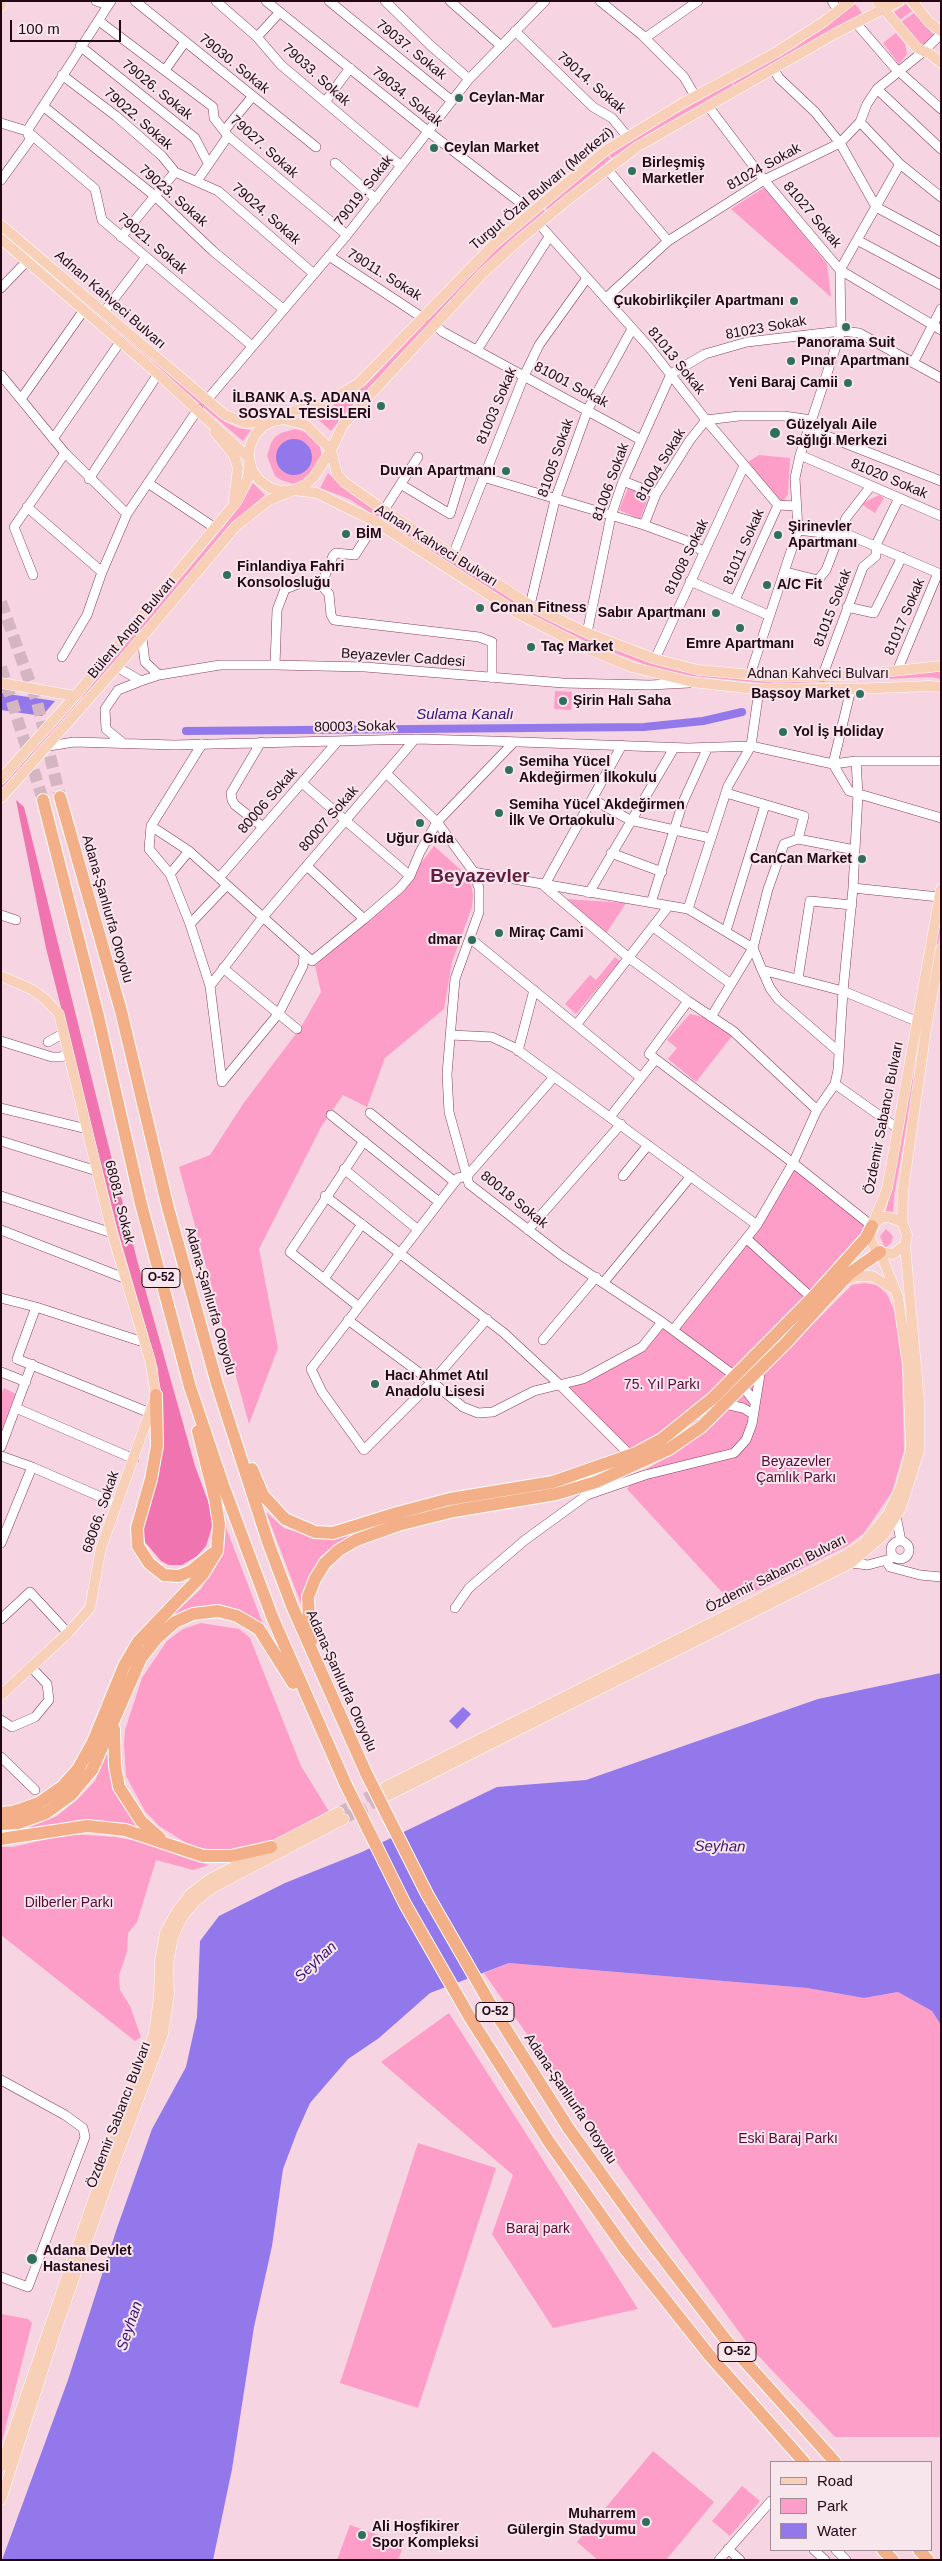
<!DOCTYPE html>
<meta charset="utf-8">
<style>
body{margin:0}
#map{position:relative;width:942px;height:2561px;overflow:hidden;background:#f6d4e1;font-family:Helvetica,sans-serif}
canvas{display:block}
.frame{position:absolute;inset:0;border:2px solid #220614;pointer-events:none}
.legend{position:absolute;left:770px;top:2461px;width:162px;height:90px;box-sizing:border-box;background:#f8e6ed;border:1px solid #a28c96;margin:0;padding:6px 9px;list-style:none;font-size:15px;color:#220614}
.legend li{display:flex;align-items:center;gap:10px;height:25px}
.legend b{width:25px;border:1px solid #a28c96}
.scale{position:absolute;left:10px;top:20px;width:111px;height:22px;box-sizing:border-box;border:2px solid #220614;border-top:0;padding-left:6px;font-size:15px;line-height:18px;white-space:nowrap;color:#220614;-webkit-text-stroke:4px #f8e6ed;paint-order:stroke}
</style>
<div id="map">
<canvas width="942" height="2561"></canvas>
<div class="frame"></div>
<ul class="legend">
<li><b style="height:6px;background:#f8d0b8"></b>Road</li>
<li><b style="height:14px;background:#fd9ec9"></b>Park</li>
<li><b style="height:14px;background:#9278ea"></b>Water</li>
</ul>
<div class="scale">100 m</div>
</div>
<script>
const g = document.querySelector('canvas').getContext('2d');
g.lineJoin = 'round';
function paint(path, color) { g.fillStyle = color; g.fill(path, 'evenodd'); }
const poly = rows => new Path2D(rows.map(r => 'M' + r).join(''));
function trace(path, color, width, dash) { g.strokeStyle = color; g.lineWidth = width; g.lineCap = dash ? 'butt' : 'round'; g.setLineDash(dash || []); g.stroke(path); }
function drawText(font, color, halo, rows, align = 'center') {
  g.font = font + ' Helvetica,sans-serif'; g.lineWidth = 4; g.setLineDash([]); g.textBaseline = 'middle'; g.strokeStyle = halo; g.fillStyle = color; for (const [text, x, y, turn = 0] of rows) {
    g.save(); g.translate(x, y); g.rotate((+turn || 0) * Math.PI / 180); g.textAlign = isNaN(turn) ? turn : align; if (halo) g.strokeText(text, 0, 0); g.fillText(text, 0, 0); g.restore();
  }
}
const green = poly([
 [855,4,862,13,734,86,733,83,793,49],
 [906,4,912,11,900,20,894,12],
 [914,13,934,35,922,47,901,22],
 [896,33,905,44,907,54,899,64,883,43],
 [732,83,733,87,648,134,612,158,609,155,663,121],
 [608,156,610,159,547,210,545,207],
 [765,187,827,264,831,297,731,209],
 [543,209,545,211,474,276,340,419,331,405,365,386,488,257],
 [1,231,225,422,238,428,251,430,243,441,1,234],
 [329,406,339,421,331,431,313,415],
 [295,429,309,433,319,443,322,457,321,464,301,483,294,484,281,480,275,476,267,456,271,443,275,437,281,433],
 [290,440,299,440,307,444,312,453,282,444],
 [759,455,790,458,788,494,783,502,773,495,748,462],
 [328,473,352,494,523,606,565,629,655,664,740,678,941,668,941,679,930,677,775,684,692,676,654,668,563,633,521,610,349,499,320,488],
 [253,483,265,495,228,527,83,699,1,789,1,786,81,698,226,524,241,504],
 [628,488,649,496,640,519,619,510],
 [879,495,884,498,875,513,861,504],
 [555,691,572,692,571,710,554,709],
 [434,846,470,878,473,895,472,907,452,962,444,1009,385,1058,367,1107,343,1095,321,1127,259,1249,278,1348,249,1424,179,1167,210,1155,243,1104,301,1027,321,992,315,966,398,893],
 [566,899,626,903,605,935,565,902],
 [941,909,941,928,894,1197,893,1214,885,1214,890,1196],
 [615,957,620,961,576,1014,565,1004,590,975,596,980],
 [690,1014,713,1019,732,1036,696,1082,668,1059,677,1048,667,1040],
 [793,1163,872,1226,689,1419,630,1455,560,1385,583,1379,642,1347,662,1322,673,1330,747,1239],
 [886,1229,893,1236,891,1243,885,1248,880,1236],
 [864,1283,877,1285,887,1294,894,1310,902,1365,904,1451,892,1492,864,1533,847,1546,732,1603,627,1489,640,1473,674,1453,722,1415,852,1285],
 [4,1388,22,1397,1,1443,1,1394],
 [729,1391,702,1417,673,1440,598,1476,551,1489,364,1531,343,1540,321,1556,308,1578,303,1609,266,1512,284,1528,310,1536,414,1511,597,1473],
 [225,1525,263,1624,247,1615,229,1609,155,1633,89,1765,79,1781,62,1792,139,1647,201,1589,212,1572,222,1548],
 [201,1623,239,1629,250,1638,301,1766,330,1813,270,1842,241,1849,220,1851,191,1846,159,1826,145,1811,126,1776,124,1745,125,1730,142,1678,167,1641,183,1629],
 [109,1750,146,1833,117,1825,1,1836,1,1832,23,1830,57,1816,79,1798,95,1781],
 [70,1834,115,1837,158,1845,177,1855,209,1865,193,1870,156,1860,137,1922,128,1933,127,1952,119,1975,120,1990,130,2006,141,2037,135,2041,1,1935,1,1847,13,1847],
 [509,1963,807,1988,864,1998,898,1992,932,2011,941,2025,941,2437,835,2437,750,2347,639,2194,484,1973],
 [449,2013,638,2309,553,2328,492,2234,513,2175,381,2062],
 [418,2143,496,2168,418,2408,340,2383],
 [1,2314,28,2319,32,2323,1,2445],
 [653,2451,714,2502,666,2560,598,2560,577,2542],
 [742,2486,760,2501,730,2536,712,2521],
 [350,2525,404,2544,398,2560,337,2560]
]);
const forest = poly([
 [16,800,24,807,137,1260,195,1466,212,1512,212,1527,206,1546,197,1556,182,1565,169,1565,161,1561,145,1542,143,1529,161,1454,158,1369,118,1231,46,948]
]);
const water = poly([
 '276 457a18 18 0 1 1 36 0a18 18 0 1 1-36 0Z',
 [1,693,42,699,55,701,42,716,1,710],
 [941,1673,941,2025,932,2011,898,1992,864,1998,807,1988,509,1963,430,1993,379,2038,348,2059,310,2103,297,2132,283,2169,272,2246,254,2327,232,2469,213,2560,2,2560,68,2380,117,2228,152,2129,186,2067,197,2017,200,1941,219,1916,285,1883,362,1852,497,1787,586,1780,818,1699],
 [463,1707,471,1714,457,1729,449,1721]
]);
const canal = poly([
 [186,731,644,727,703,721,742,712]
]);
const majorTunnel = poly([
 [339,1812,382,1789],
 [344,1819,385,1797]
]);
const highwayTunnel = poly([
 [1,602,37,702,60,797],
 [1,667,43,800]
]);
const minor = poly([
 [96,1,108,5],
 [135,1,316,147],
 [216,1,257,37,281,65,401,166],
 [266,1,434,136,522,204,530,213],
 [329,1,452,101],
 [385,1,430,45,469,79],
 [450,1,501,46],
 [600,1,642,35,684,77,695,96],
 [832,1,838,11],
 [99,21,213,107,214,118,228,136,347,235],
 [856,23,894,67,941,109],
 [515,31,593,107,612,118,627,136],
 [257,37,280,12],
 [645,38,698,1],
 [80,46,195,138,208,163],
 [165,70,185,42],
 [774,70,779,78,815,112,840,143,876,207],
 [62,75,116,116,162,156,175,172,121,237],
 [877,89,941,149],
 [325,102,350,68],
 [43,106,156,197,213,251,283,309],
 [708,106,764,180,840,270,941,330],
 [860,122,900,164,941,197],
 [1,123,27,131,95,189,102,220,251,345],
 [224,131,252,97],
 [335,163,376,199],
 [607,169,668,241],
 [175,172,218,191,314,274],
 [1,180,30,140,27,131,111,1],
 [197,181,228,136],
 [876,207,941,242],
 [539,224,649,347,706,420,778,505,795,506],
 [857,240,941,285],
 [329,256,423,318],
 [1,288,27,261],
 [606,298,668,241,764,180,840,143,860,122,867,104,877,89,924,51,941,34],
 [104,312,146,257],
 [435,325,443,332,641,440],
 [477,350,549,237],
 [913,363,941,309],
 [1,375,65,453,127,514],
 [21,399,84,310],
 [207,400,347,235,469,79,545,1],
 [809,429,941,481],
 [53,439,120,342],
 [800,455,941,516],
 [483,477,644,525,685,540,704,552],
 [89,479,158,374],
 [623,481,656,494],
 [148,483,215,528],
 [402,485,450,514,462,475],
 [27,507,102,572],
 [384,510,418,457],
 [644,525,656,494,690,440,706,420,739,416,784,416,812,420],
 [798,530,839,535],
 [842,532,938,573,897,671],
 [453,555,524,376,539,345,587,278],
 [786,572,818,580,826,570,846,518,871,486],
 [33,575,14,527,65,453],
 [690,581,768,615],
 [321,585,329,594,331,615,334,620,479,637,492,642,492,678],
 [735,600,778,505],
 [530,605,555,500,588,409,632,329],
 [847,607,874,613,902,557],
 [587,633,611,516,623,481,671,374,705,354,747,342,841,331,859,333,941,378],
 [142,638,145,662,159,675],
 [62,657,87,615,102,572,127,514,198,409],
 [655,659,744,466],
 [275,665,277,610,285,589,303,582,321,585,333,556,336,553,355,555,376,522],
 [117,667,141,681,159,675,220,665,275,665,365,667,563,683,650,685,689,683],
 [750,675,798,530,795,478,800,455,841,331,840,270,900,164],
 [822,677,863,567,876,556,876,545,899,498],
 [851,689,833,764,849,791,941,818],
 [261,742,231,793,232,800,235,805,263,827],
 [123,743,106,729,105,709,118,690,141,681],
 [202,744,151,826,189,851,312,961,364,919],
 [622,745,544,886,629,958,688,1001,733,1031,817,1110],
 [49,746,74,742,174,745,415,739,492,741,688,748,751,746,833,764,856,761,858,794,853,888,843,991,838,1070,835,1084,817,1110,793,1163,757,1225,673,1330],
 [856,761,941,761],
 [387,774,437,822,473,871,479,888,479,912,455,979,447,1074,449,1112,469,1184,561,1255,662,1322,735,1376,754,1401],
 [302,783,410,876],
 [726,793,804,816,798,839],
 [592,799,630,820,710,838],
 [151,826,149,849,170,874],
 [189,851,170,874,190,924,210,986,222,1082],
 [611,853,662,872],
 [307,866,364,919,400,888,410,876,420,852,437,822,514,742],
 [473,872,688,909,753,948,762,970,843,991,916,1021],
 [219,878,337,742],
 [853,888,939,897],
 [589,893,674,748],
 [651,903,683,802,708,747],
 [688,909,728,786,751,746,758,697],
 [1,915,16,920],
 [190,924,227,885],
 [653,927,731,984],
 [726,931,765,805],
 [471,939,641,1078],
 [223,968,297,1029],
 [762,970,770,988,778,999,839,1052],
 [798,979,810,901,852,905],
 [210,986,263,917,415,739],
 [688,1001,649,1054,793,1163,872,1226],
 [711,1017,753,948,768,889,784,844,798,839,855,850],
 [577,1024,668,907],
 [451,1035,492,1037,515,1048,757,1225],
 [1,1041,52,1057,61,1057,68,1053],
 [48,1042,64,1033],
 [518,1051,534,990],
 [222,1082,279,1013,303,966,304,956],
 [835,1084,897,1128],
 [1,1108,87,1129],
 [370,1113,455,1182],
 [331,1115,439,1202],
 [610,1117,655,1060],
 [1,1141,97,1171],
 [344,1169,417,1229],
 [623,1176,648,1145],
 [1,1196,112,1233],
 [325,1196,504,1333,560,1385,630,1455],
 [1,1230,124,1278],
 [528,1230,621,1124],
 [747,1239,812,1298],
 [324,1279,362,1224],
 [604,1282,691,1176],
 [1,1298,36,1307,146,1343],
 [358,1306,290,1252,364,1141],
 [36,1307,17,1359,150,1413],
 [487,1319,432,1382,364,1450,322,1392,311,1369,458,1178,467,1176,554,1077],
 [348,1320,432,1382,463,1407,478,1413,493,1412,534,1391,583,1379,642,1347,662,1322],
 [543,1340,596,1277],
 [1,1372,26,1382],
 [725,1404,743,1408,753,1414],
 [16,1408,134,1459],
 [1,1447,32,1364],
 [1,1456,32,1467,117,1504],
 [896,1516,901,1541],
 '891 1550a9 9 0 1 1 18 0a9 9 0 1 1-18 0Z',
 [1,1543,32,1467],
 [886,1561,890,1567,920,1575,941,1577],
 [851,1563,868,1565,890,1559],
 [455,1608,469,1588,525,1540,587,1495,645,1475,734,1453,746,1440,752,1424,761,1368],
 [1,1619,30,1592,68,1633],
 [1,1720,12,1727,35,1717,49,1700,47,1684,31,1667],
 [1,1757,35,1790],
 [1,2080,65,2115,83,2128,85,2137,28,2287,1,2277],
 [728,2549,740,2560],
 [814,2550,825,2560],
 [836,2550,846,2560],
 [719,2560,771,2501]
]);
const major = poly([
 [877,1,917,48,930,54,941,63],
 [899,1,836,33,637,147,570,198,517,242,482,274,368,397,343,425,331,450,314,477,305,485,294,490,281,491,270,488,259,480,252,470,249,458,250,446,255,435,263,426,273,421,284,419,306,425,331,450,337,474,344,482,384,510,530,605,587,633,655,659,698,670,776,677,855,675,941,666],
 [912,1,929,22,941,31],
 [1,6,2,1],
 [1,225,225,415,246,423,273,421,293,411,329,401,359,383,495,243,605,151,683,103,775,53,825,21,850,1],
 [1,239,158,374,249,458],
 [215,432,233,454,238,467,234,500],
 [1,683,75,696],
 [1,779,75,696,237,501,248,478,249,464],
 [1,798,117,667,236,526,269,500,294,490,317,493,376,522,519,614,588,649,632,667,692,682,755,689,851,689,930,686,941,687],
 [1,976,33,990,46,1000,59,1014,112,1233,150,1360,156,1395,101,1548,90,1608,68,1633,1,1695],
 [874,1224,883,1217,889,1217,902,1222],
 [880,1252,893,1254,905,1245],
 [845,1280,857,1276,872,1276,894,1289],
 [385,1787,844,1556,864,1543,888,1514,901,1486,911,1449,908,1367,898,1297,880,1252,875,1249,870,1238,872,1226,887,1189,941,889],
 [387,1796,851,1563,883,1536,901,1508,919,1451,919,1400,905,1245,907,1235,902,1222,903,1190,927,1022,941,949],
 [1,2467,116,2134,145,2060,154,2033,159,1997,160,1961,165,1933,177,1911,190,1894,210,1879,339,1812],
 [1,2500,55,2333,111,2173,163,2034,169,1994,168,1964,173,1937,183,1916,196,1901,214,1887,344,1819]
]);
const highway = poly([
 [60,797,121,1011,168,1208,217,1384,268,1542,292,1606,366,1773],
 [43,800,98,1016,141,1204,190,1387,223,1485,273,1619,346,1785],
 [156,1395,157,1446,151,1479,137,1528,138,1546,149,1563,164,1575,179,1576,191,1571,212,1554],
 [252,1469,263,1495,285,1519,315,1532,333,1533,397,1513,450,1499,553,1482,636,1453,662,1439,713,1398,812,1298,866,1238,872,1226],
 [313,1639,309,1623,308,1597,315,1579,325,1563,339,1550,356,1540,398,1525,454,1511,556,1494,596,1482,669,1449,701,1427,785,1344,850,1273,880,1252],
 [114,1729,115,1766,119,1787,141,1821,160,1838],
 [1,1813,13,1812,39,1803,62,1787,78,1769,93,1742,124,1666,138,1642,203,1574,217,1551,219,1524,215,1499,198,1431],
 [1,1824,18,1823,46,1813,71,1795,92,1770,141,1658,157,1638,175,1622,193,1614,218,1611,237,1616,259,1629,293,1683],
 [1,1839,87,1826,125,1830,203,1856,231,1856,271,1847],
 [646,2236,725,2339,835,2462],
 [625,2249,710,2356,804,2462],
 [883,2550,893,2560],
 [919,2550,928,2560]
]);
const highwayBridge = poly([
 [366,1773,427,1894,492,2007,569,2129,646,2236],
 [346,1785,405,1904,469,2016,549,2142,625,2249]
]);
const markers = [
 [459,98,5,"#306f5d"],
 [434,148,5,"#306f5d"],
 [632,171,5,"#306f5d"],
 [794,301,5,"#306f5d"],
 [846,327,5,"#306f5d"],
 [791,361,5,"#306f5d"],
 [848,383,5,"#306f5d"],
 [381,406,5,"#306f5d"],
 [775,433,6,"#306f5d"],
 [506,471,5,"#306f5d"],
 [346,534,5,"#306f5d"],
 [778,535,5,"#306f5d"],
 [227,575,5,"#306f5d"],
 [767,585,5,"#306f5d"],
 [480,608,5,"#306f5d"],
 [716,613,5,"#306f5d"],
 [740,628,5,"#306f5d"],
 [531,647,5,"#306f5d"],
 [860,694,5,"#306f5d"],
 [563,701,5,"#306f5d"],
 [783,732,5,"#306f5d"],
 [509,770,5,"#306f5d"],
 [499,813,5,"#306f5d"],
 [420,823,5,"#306f5d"],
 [862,859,5,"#306f5d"],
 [499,933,5,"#306f5d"],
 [472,940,5,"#306f5d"],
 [375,1384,5,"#306f5d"],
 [32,2259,6,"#306f5d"],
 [646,2522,5,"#306f5d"],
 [362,2535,5,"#306f5d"]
];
const shields = [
 [161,1278,38],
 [495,2012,38],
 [737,2352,38]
];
const shieldNames = [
 ["O-52",161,1278],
 ["O-52",495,2012],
 ["O-52",737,2352]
];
const streetNames = [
 ["79037. Sokak",411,50,39],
 ["79030. Sokak",234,64,39],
 ["79033. Sokak",316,75,42],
 ["79014. Sokak",591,83,41],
 ["79026. Sokak",157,90,39],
 ["79034. Sokak",407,97,39],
 ["79022. Sokak",138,119,41],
 ["79027. Sokak",264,147,42],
 ["81024 Sokak",764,167,-29],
 ["Turgut Özal Bulvarı (Merkezi)",542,189,-40],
 ["79019. Sokak",364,191,-52],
 ["79023. Sokak",173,196,41],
 ["79024. Sokak",266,214,41],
 ["81027 Sokak",812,215,50],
 ["79021. Sokak",152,244,40],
 ["79011. Sokak",384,275,32],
 ["Adnan Kahveci Bulvarı",110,300,41],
 ["81023 Sokak",766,328,-10],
 ["81013 Sokak",676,361,51],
 ["81001 Sokak",571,385,28],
 ["81003 Sokak",497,406,-67],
 ["81005 Sokak",556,458,-71],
 ["81004 Sokak",661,465,-59],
 ["81020 Sokak",889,479,23],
 ["81006 Sokak",611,482,-70],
 ["Adnan Kahveci Bulvarı",436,546,32],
 ["81011 Sokak",744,547,-66],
 ["81008 Sokak",687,557,-64],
 ["81015 Sokak",833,608,-69],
 ["81017 Sokak",905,617,-67],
 ["Bülent Angın Bulvarı",132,628,-50],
 ["Beyazevler Caddesi",403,658,4],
 ["Adnan Kahveci Bulvarı",818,674],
 ["80003 Sokak",355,727,-1],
 ["80006 Sokak",268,801,-49],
 ["80007 Sokak",329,819,-49],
 ["Adana-Şanlıurfa Otoyolu",107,909,74],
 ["Özdemir Sabancı Bulvarı",884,1118,-79],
 ["80018 Sokak",514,1200,39],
 ["68081. Sokak",119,1202,76],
 ["Adana-Şanlıurfa Otoyolu",210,1301,74],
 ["68066. Sokak",101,1512,-71],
 ["Özdemir Sabancı Bulvarı",776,1574,-27],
 ["Adana-Şanlıurfa Otoyolu",341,1681,66],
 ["Adana-Şanlıurfa Otoyolu",570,2099,56],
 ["Özdemir Sabancı Bulvarı",119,2115,-69]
];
const poiNames = [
 ["Ceylan-Mar",469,98],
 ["Ceylan Market",444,148],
 ["Birleşmiş",642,163],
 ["Marketler",642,179],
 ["Çukobirlikçiler Apartmanı",784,301,"right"],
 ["Panorama Suit",846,343,"center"],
 ["Pınar Apartmanı",801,361],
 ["Yeni Baraj Camii",838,383,"right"],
 ["İLBANK A.Ş. ADANA",371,398,"right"],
 ["SOSYAL TESİSLERİ",371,414,"right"],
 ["Güzelyalı Aile",786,425],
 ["Sağlığı Merkezi",786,441],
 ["Duvan Apartmanı",496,471,"right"],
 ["Şirinevler",788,527],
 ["Apartmanı",788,543],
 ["BİM",356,534],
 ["Finlandiya Fahri",237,567],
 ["Konsolosluğu",237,583],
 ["A/C Fit",777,585],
 ["Conan Fitness",490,608],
 ["Sabır Apartmanı",706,613,"right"],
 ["Emre Apartmanı",740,644,"center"],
 ["Taç Market",541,647],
 ["Başsoy Market",850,694,"right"],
 ["Şirin Halı Saha",573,701],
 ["Yol İş Holiday",793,732],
 ["Semiha Yücel",519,762],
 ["Akdeğirmen İlkokulu",519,778],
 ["Semiha Yücel Akdeğirmen",509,805],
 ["İlk Ve Ortaokulu",509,821],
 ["Uğur Gıda",420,839,"center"],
 ["CanCan Market",852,859,"right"],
 ["Miraç Cami",509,933],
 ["dmar",462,940,"right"],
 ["Hacı Ahmet Atıl",385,1376],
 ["Anadolu Lisesi",385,1392],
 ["Adana Devlet",43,2251],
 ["Hastanesi",43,2267],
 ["Muharrem",636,2514,"right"],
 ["Gülergin Stadyumu",636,2530,"right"],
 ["Ali Hoşfikirer",372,2527],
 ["Spor Kompleksi",372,2543]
];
const parkNames = [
 ["75. Yıl Parkı",662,1385],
 ["Beyazevler",796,1462],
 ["Çamlık Parkı",796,1478],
 ["Dilberler Parkı",69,1903],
 ["Eski Baraj Parkı",788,2139],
 ["Baraj park",538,2229]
];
const waterNames = [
 ["Sulama Kanalı",465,715],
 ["Seyhan",720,1847,1],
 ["Seyhan",316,1962,-43],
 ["Seyhan",130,2326,-71]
];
const districtNames = [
 ["Beyazevler",480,877]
];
paint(green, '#fd9ec9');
paint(forest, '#f074b0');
paint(water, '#9278ea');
trace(canal, '#9278ea', 8);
trace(majorTunnel, '#d6b5c2', 10, [10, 5]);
trace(highwayTunnel, '#d6b5c2', 12, [12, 6]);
trace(minor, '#843e60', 10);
trace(major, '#fff', 11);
trace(highway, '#fff', 14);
trace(minor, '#fff', 9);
trace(major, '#f8d0b8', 10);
trace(highway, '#f3b088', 12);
trace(highwayBridge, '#fff', 14, []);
trace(highwayBridge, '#f3b088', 12);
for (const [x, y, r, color] of markers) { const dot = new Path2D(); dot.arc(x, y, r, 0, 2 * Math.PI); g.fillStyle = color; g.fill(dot); trace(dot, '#f8e6ed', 2); }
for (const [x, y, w] of shields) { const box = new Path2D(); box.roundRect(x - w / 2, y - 9.5, w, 19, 4); g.fillStyle = '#f8e6ed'; g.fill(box); trace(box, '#220614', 1); }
drawText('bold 12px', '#220614', null, shieldNames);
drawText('14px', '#220614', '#f8e6ed', streetNames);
drawText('bold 14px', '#220614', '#f8e6ed', poiNames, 'left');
drawText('14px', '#570836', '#f8e6ed', parkNames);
drawText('italic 15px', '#381179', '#f8e6ed', waterNames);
drawText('bold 19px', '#601d40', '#f8e6ed', districtNames);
</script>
